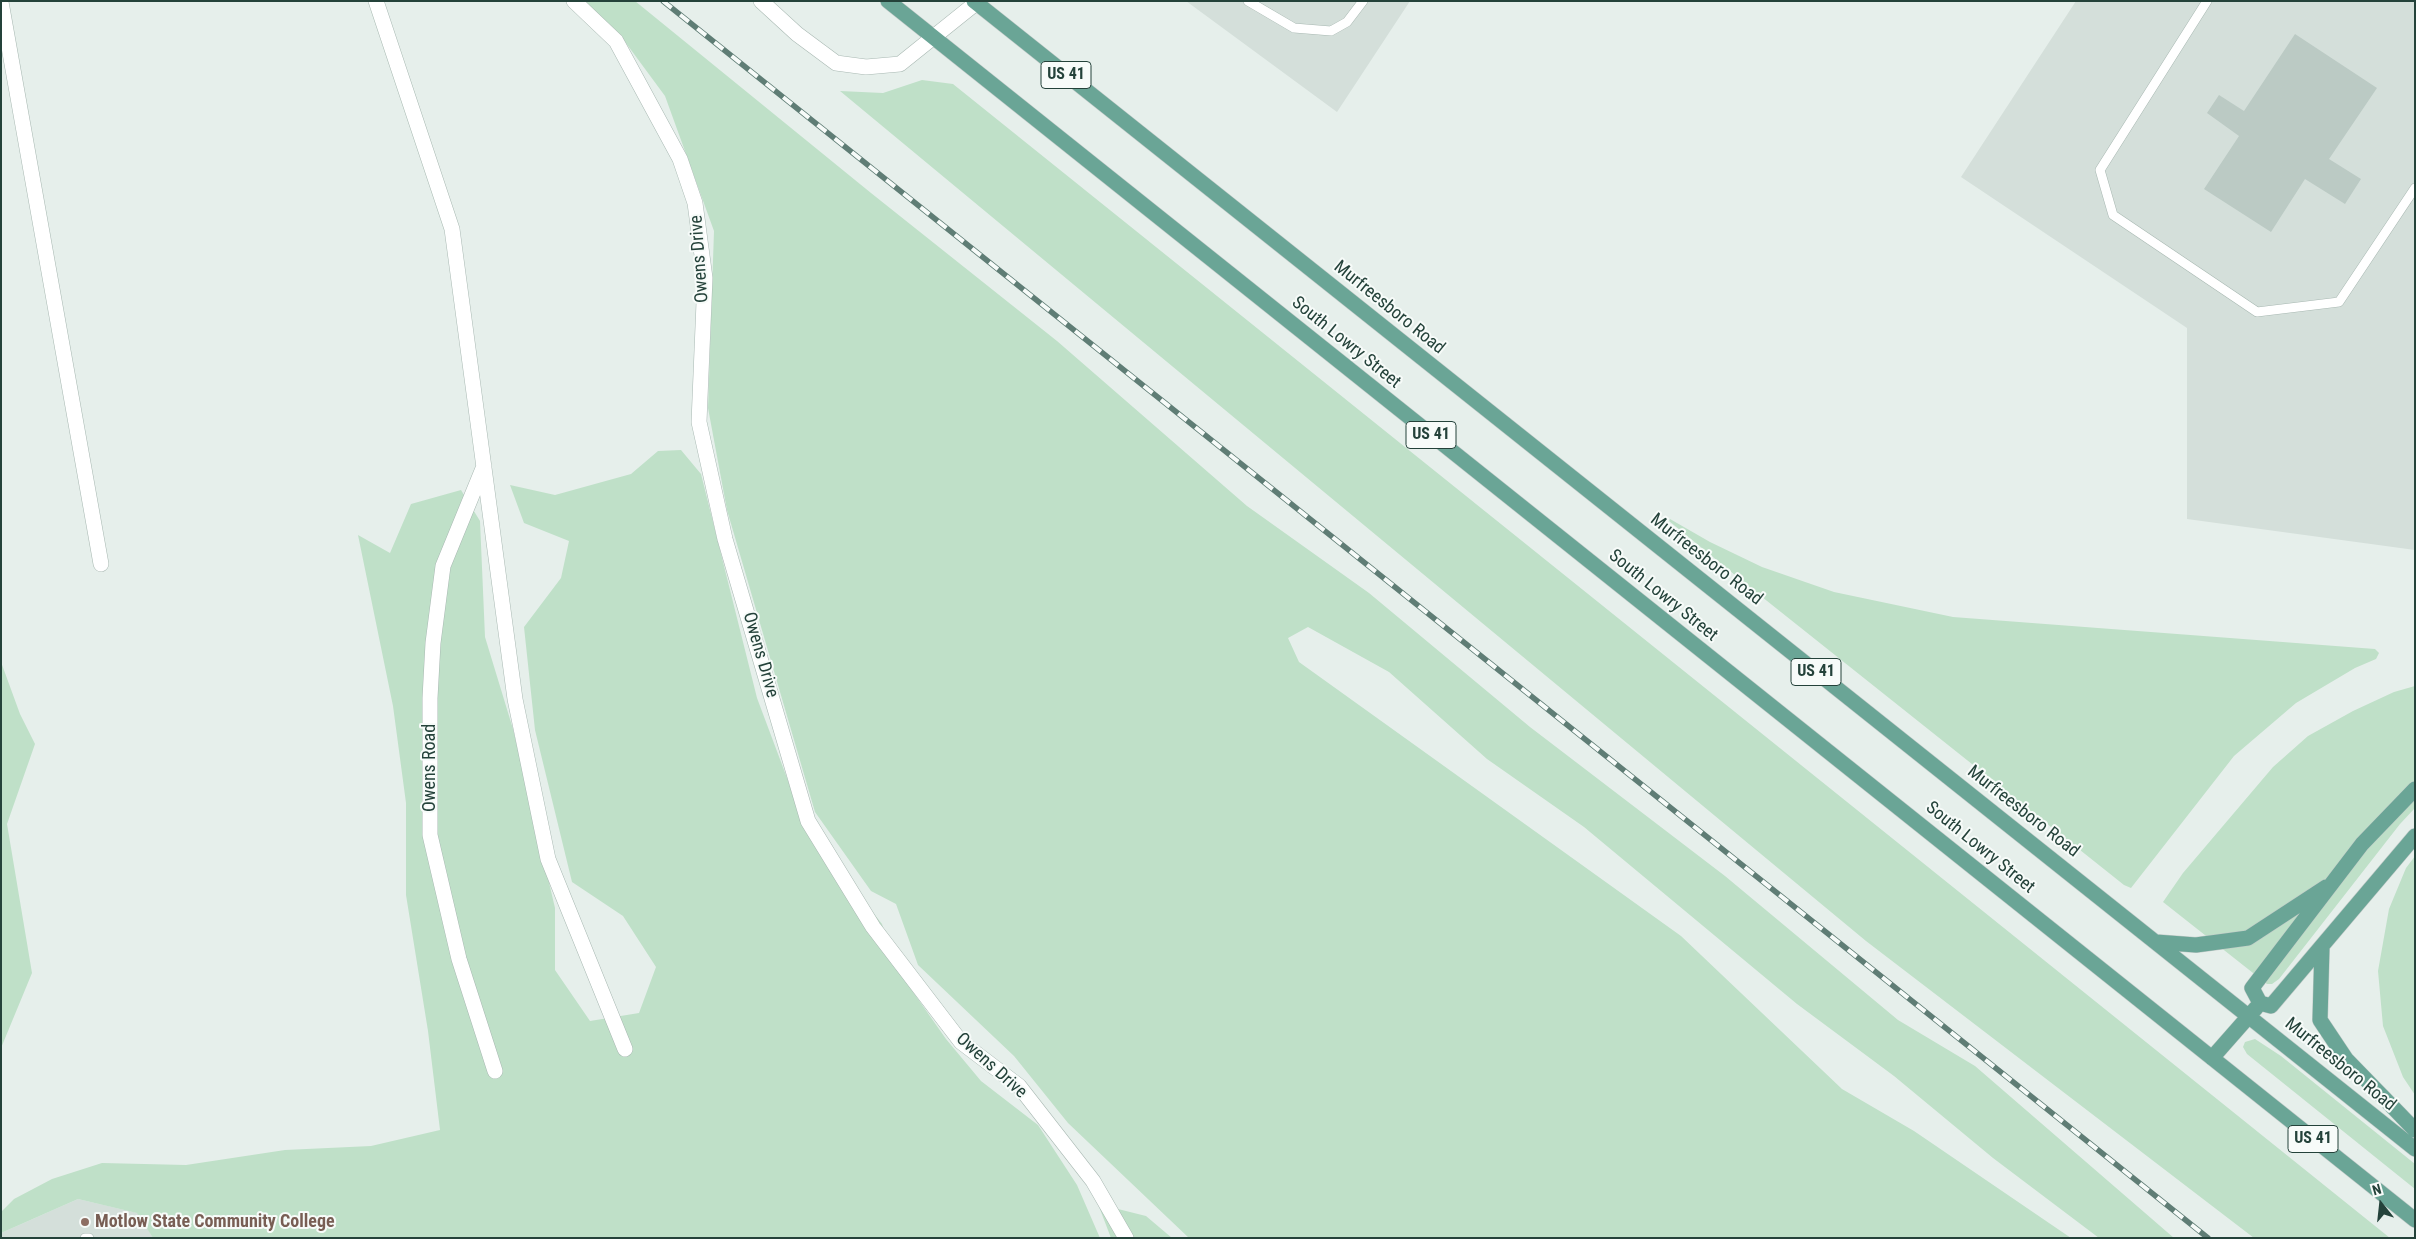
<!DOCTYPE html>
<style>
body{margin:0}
#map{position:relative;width:2416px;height:1239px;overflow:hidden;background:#e6efeb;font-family:"Roboto Condensed",sans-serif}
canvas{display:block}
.frame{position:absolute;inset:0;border:2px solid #24423a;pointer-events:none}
.north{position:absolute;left:2356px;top:1179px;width:50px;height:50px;-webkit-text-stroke:4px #f7fbf9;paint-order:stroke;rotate:344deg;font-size:14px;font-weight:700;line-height:20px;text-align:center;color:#24423a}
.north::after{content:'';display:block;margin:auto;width:18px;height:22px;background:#24423a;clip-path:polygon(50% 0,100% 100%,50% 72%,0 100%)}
</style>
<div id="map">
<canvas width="2416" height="1239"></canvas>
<div class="frame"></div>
<div class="north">N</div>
</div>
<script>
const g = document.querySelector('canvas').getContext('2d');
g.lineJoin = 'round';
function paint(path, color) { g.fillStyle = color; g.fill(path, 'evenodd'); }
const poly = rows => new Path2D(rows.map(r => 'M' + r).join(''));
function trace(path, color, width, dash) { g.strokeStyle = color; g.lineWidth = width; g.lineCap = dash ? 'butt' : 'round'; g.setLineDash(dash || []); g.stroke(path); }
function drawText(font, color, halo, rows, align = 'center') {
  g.font = font + ' "Roboto Condensed",sans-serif'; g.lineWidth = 4; g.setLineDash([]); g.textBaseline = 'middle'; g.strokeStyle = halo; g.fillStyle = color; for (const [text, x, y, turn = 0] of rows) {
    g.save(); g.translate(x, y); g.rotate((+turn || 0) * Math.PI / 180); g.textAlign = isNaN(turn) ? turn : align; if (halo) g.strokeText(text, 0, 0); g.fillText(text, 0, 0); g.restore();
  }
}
const built = poly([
 [1186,1,1410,1,1337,112],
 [2076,1,2415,1,2415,550,2187,519,2187,328,1961,177],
 [78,1199,138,1213,153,1238,1,1238,1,1233]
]);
const green = poly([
 [583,1,635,1,871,193,1057,341,1247,506,1369,593,1530,727,1725,876,1898,1020,1975,1066,2174,1238,2099,1238,1993,1158,1894,1076,1797,1004,1584,827,1487,759,1389,672,1308,627,1288,638,1299,662,1681,936,1842,1089,1914,1131,2071,1238,1189,1238,1068,1123,1014,1056,918,965,896,904,871,891,815,812,727,510,708,408,714,231,665,96,620,35],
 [922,80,953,84,2390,1238,2254,1238,1866,941,840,91,883,93],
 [681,450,701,474,757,698,805,826,882,924,897,969,946,1039,981,1081,1038,1125,1077,1185,1100,1238,153,1238,137,1213,78,1199,1,1233,1,1212,14,1199,52,1179,102,1163,186,1165,285,1150,371,1146,440,1130,428,1031,406,895,406,803,393,706,358,535,390,553,411,504,461,490,480,521,485,637,513,729,555,908,555,970,590,1021,639,1013,656,967,623,916,572,882,535,730,524,627,561,578,569,541,524,523,510,485,555,495,631,474,658,451],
 [1670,519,1710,542,1762,567,1834,592,1953,617,2375,649,2379,653,2376,659,2355,668,2296,703,2234,756,2131,888,2124,885,1752,589,1669,521],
 [1,662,20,714,35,744,7,824,32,973,1,1048],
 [2415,686,2415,808,2400,824,2279,979,2272,984,2267,984,2163,902,2183,873,2273,767,2308,736,2353,711,2394,692],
 [2415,856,2415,1095,2403,1077,2383,1026,2378,971,2389,909,2406,868],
 [2255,1039,2281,1056,2415,1164,2415,1189,2247,1054,2243,1047,2245,1042],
 [1098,1204,1146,1216,1172,1238,1111,1238]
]);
const building = poly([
 [2295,34,2377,88,2329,159,2361,179,2345,204,2305,179,2271,232,2204,189,2239,136,2207,113,2219,95,2244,111]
]);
const service = poly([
 [1248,1,1294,28,1331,31,1347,22,1363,1],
 [2207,1,2100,170,2113,215,2257,312,2339,302,2415,188],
 [85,1238,89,1238]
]);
const minor = poly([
 [376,1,452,229,515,699,548,859,625,1049],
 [574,1,616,41,680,159,695,203,705,278,699,422,725,539,808,821,873,927,961,1042,1019,1086,1093,1181,1126,1238],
 [761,1,797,34,836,63,866,67,900,64,976,3],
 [1,2,101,564],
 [484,466,443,566,433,643,430,698,430,835,459,959,495,1071]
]);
const primary = poly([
 [888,1,2415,1220],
 [974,1,2415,1149],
 [2156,942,2196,945,2248,938,2326,887],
 [2322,947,2320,1020,2346,1059,2415,1130],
 [2260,1003,2252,988,2362,844,2415,789],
 [2260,1003,2271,1006,2415,836],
 [2212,1058,2256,1008]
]);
const rail = poly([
 [663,1,2208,1238]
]);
const markers = [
 [85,1222,5,"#8d6e63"]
];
const shields = [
 [1066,75,50],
 [1431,435,50],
 [1816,672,50],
 [2313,1139,50]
];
const shieldNames = [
 ["US 41",1066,75],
 ["US 41",1431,435],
 ["US 41",1816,672],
 ["US 41",2313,1139]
];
const streetNames = [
 ["Owens Drive",700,259,-94],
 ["Murfreesboro Road",1389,308,39],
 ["South Lowry Street",1346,343,39],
 ["Murfreesboro Road",1706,560,38],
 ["South Lowry Street",1663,596,39],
 ["Owens Drive",760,655,74],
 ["Owens Road",430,768,-90],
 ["Murfreesboro Road",2023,812,38],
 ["South Lowry Street",1980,848,39],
 ["Murfreesboro Road",2340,1065,39],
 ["Owens Drive",991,1066,42]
];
const educationNames = [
 ["Motlow State Community College",95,1222]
];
paint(built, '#d4dfda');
paint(green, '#bfe0c8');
paint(building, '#bbcac4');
trace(service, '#a8b8b2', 10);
trace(minor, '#a8b8b2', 16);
trace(primary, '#c2cac8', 16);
trace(service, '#fff', 9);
trace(minor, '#fff', 15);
trace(primary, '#6aa596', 15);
trace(rail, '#5f7d75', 5.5);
trace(rail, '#f7fbf9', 4, [11]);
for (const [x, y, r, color] of markers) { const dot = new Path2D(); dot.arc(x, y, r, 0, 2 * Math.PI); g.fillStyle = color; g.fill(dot); trace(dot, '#f7fbf9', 2); }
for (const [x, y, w] of shields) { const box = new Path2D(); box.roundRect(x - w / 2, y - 13.5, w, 27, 4); g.fillStyle = '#f7fbf9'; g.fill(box); trace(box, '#24423a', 1); }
drawText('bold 16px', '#24423a', null, shieldNames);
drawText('18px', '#24423a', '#f7fbf9', streetNames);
drawText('bold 18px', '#785e54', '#f7fbf9', educationNames, 'left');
</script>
